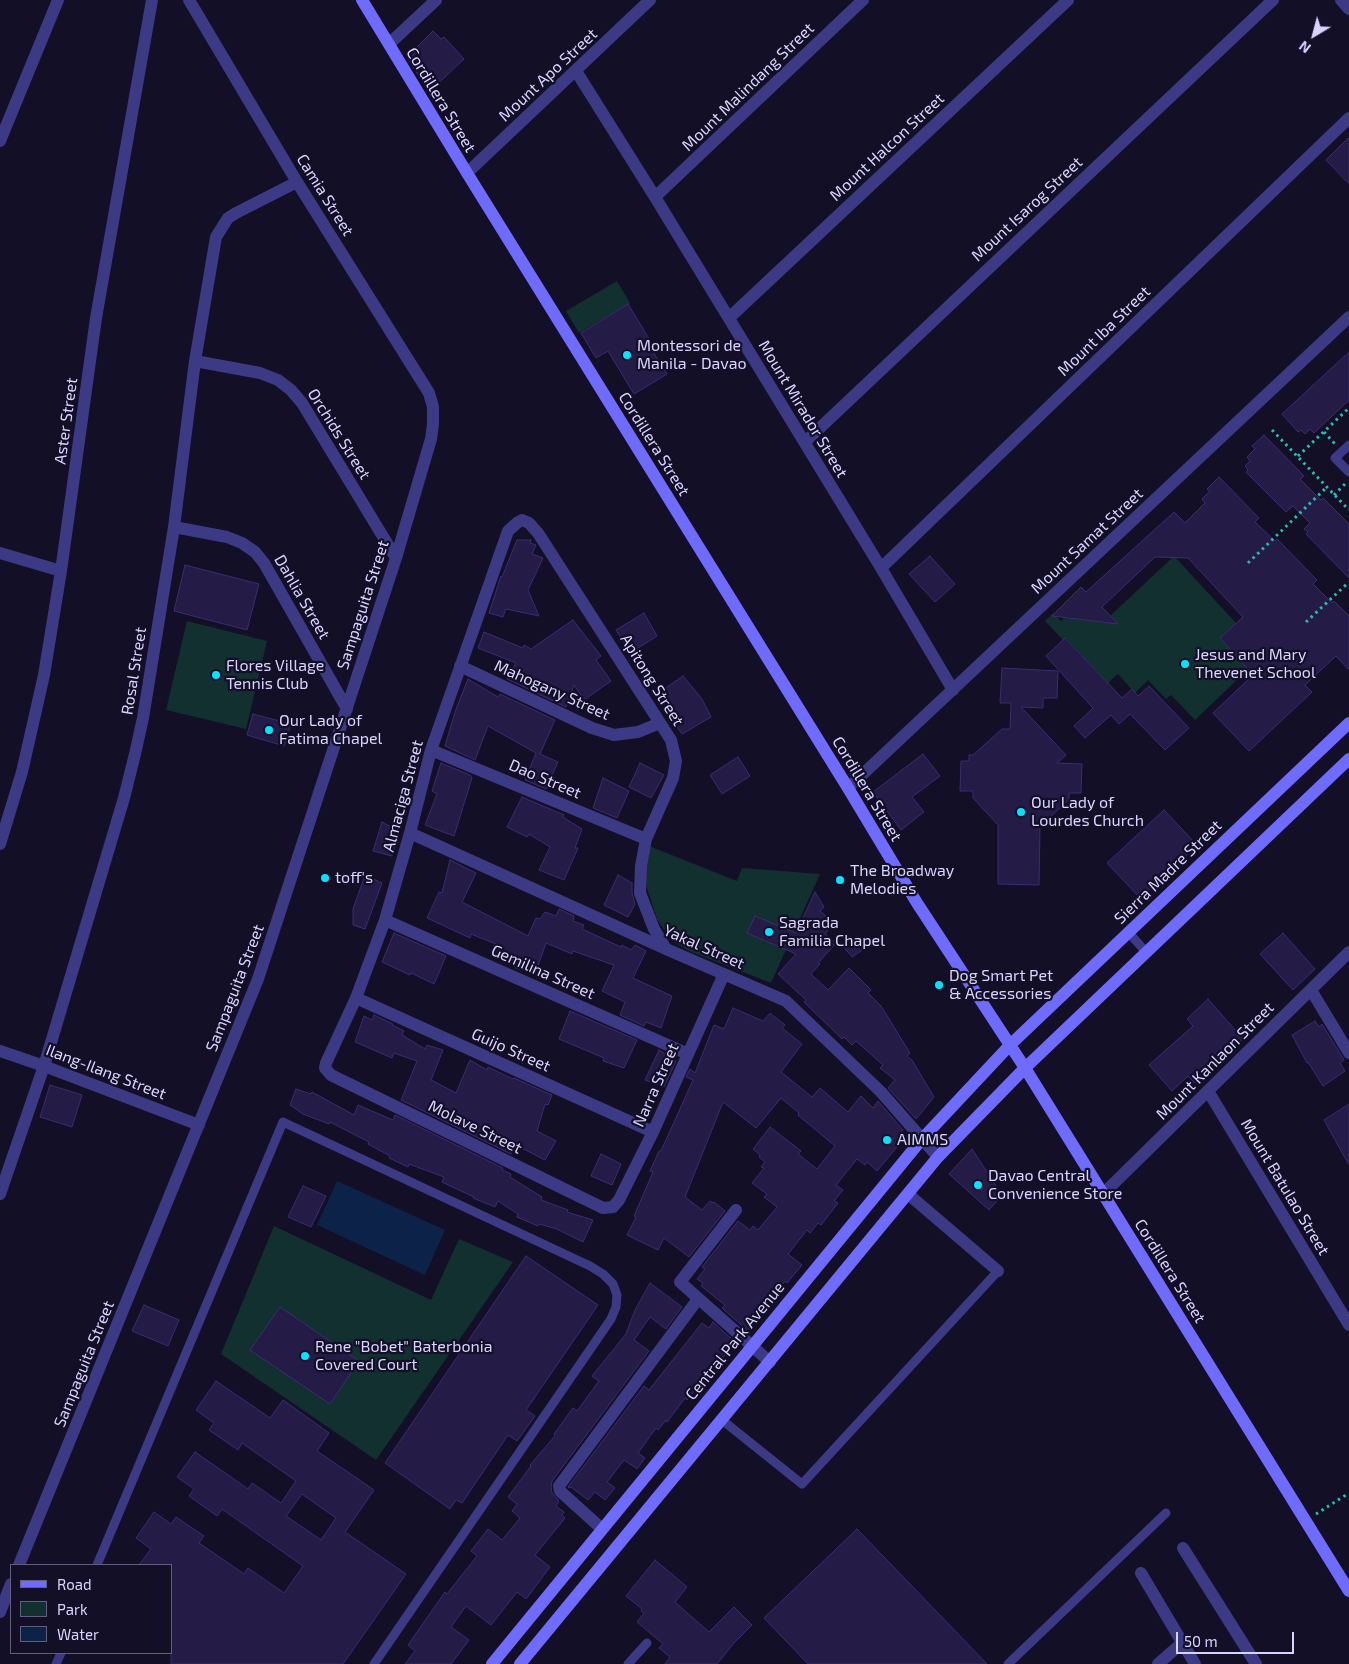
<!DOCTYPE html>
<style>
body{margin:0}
#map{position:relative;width:1349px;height:1664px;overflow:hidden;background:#130f26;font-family:"Exo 2",sans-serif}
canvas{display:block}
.legend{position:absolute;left:10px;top:1564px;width:162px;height:90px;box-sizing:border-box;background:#130f26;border:1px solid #625e7d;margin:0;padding:6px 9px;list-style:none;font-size:15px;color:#d9d4ff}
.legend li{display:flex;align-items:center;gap:10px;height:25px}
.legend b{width:25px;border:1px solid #625e7d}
.north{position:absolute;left:1289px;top:10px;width:50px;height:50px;-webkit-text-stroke:4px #130f26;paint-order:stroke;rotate:217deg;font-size:14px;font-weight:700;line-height:20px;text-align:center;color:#d9d4ff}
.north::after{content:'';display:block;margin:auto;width:18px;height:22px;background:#d9d4ff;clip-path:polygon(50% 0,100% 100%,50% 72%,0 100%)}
.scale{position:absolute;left:1176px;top:1632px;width:118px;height:22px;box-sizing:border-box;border:2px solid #d9d4ff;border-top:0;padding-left:6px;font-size:15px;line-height:18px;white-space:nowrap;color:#d9d4ff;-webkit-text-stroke:4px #130f26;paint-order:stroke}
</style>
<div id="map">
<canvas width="1349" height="1664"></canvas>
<ul class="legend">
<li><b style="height:6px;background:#6f6bff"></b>Road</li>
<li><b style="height:14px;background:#12302f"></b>Park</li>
<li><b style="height:14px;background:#0c2248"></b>Water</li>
</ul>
<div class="north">N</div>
<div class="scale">50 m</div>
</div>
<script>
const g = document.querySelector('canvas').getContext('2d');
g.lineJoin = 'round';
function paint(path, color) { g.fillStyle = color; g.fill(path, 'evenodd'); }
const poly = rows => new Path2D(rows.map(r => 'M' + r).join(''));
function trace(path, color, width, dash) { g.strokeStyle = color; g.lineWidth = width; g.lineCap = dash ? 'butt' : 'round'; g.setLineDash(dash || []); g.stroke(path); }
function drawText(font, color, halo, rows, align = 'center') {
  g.font = font + ' "Exo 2",sans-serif'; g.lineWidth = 4.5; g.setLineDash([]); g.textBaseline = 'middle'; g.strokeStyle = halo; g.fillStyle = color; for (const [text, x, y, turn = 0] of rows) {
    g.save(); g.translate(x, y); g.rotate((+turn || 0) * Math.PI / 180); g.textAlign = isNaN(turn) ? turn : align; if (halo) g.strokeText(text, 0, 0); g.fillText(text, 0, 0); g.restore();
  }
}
const green = poly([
 [617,281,630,303,579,333,566,311],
 [1174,556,1236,623,1220,638,1242,662,1264,654,1195,720,1171,695,1166,699,1148,680,1135,693,1118,674,1108,683,1066,638,1063,640,1045,621,1053,613,1061,621,1064,618,1107,623,1112,618,1110,616],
 [187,621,267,641,246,729,166,710],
 [649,846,737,881,742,868,820,874,771,983,691,952,677,944,667,934,657,919,647,888,645,876],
 [274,1226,431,1300,459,1239,513,1262,376,1460,221,1354]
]);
const water = poly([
 [337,1181,445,1230,425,1275,317,1225]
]);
const building = poly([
 [433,31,441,39,444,37,464,59,429,92,408,59,419,49,417,47,433,31],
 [1349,137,1349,184,1326,160,1349,137],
 [628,304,651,342,648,344,667,374,634,394,608,351,596,358,581,333,628,304],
 [1349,352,1349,400,1314,433,1310,429,1305,434,1301,430,1298,432,1282,414,1349,352],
 [1264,435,1304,476,1300,479,1321,500,1323,498,1349,524,1349,578,1306,534,1308,532,1304,529,1310,523,1293,506,1286,512,1246,472,1248,470,1245,466,1250,461,1247,457,1255,449,1252,446,1264,435],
 [1219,477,1259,518,1255,522,1275,541,1277,539,1317,580,1313,584,1332,603,1334,601,1349,616,1349,670,1336,656,1305,685,1312,692,1249,751,1213,713,1253,675,1220,638,1243,617,1188,558,1155,557,1102,607,1118,624,1052,616,1081,587,1086,592,1174,512,1185,523,1205,503,1202,499,1210,491,1207,489,1219,477],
 [517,540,531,540,530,543,536,545,532,554,543,558,528,590,539,616,506,609,503,617,489,613,501,576,502,577,517,540],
 [930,556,955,584,935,602,909,574,930,556],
 [185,565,259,584,247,630,174,611,185,565],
 [644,613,657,636,630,653,616,630,644,613],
 [573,620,601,656,596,660,611,681,584,700,574,685,566,707,507,679,516,663,478,648,484,632,523,648,524,645,531,649,573,620],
 [1065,638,1122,698,1132,689,1138,696,1149,686,1189,728,1165,750,1130,714,1119,724,1111,715,1085,738,1074,726,1093,708,1046,656,1065,638],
 [1002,668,1058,671,1057,698,1043,698,1043,708,1021,707,1066,755,1057,763,1082,764,1081,793,1069,793,1069,800,1040,826,1039,885,998,884,998,825,973,798,973,791,960,791,961,761,969,761,969,755,973,755,1002,729,1010,729,1011,703,1000,703,1002,668],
 [683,676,702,699,711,717,682,734,668,714,670,712,657,694,683,676],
 [468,679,498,697,500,694,555,720,540,754,558,762,546,789,525,780,536,753,488,726,475,760,445,746,455,712,468,679],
 [253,714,291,724,284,746,247,735,253,714],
 [923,754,940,776,912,797,924,812,901,830,873,792,923,754],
 [738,757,750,776,722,794,710,775,738,757],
 [441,763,470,775,472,778,454,836,425,825,437,794,432,791,441,763],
 [640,763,664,775,651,798,629,787,640,763],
 [603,778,629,791,617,818,593,808,603,778],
 [522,797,564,815,563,817,582,829,575,848,578,848,564,880,539,870,550,847,529,834,527,837,507,827,522,797],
 [1164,810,1197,845,1174,867,1178,871,1164,883,1161,879,1140,898,1107,863,1164,810],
 [382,822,399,831,392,856,373,851,382,822],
 [450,860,476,873,462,902,528,936,536,918,540,919,545,912,556,916,559,909,574,916,573,921,584,925,582,929,621,947,622,945,631,950,635,945,646,951,633,978,672,996,661,1028,646,1022,644,1026,620,1015,625,1002,602,991,614,965,573,951,572,954,546,943,535,974,515,968,516,966,491,955,496,944,471,934,470,938,427,918,439,892,442,893,450,860],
 [365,875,382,883,365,929,353,925,353,909,365,875],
 [618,875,632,883,632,893,635,904,628,917,604,905,618,875],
 [815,892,824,907,820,911,834,923,825,934,836,943,818,963,820,964,811,974,828,990,849,968,871,990,868,993,881,1006,910,1053,907,1056,912,1060,934,1097,916,1119,888,1088,895,1080,880,1068,883,1065,856,1041,852,1045,844,1037,842,1039,804,1002,806,1000,778,974,796,954,747,933,755,916,796,933,815,892],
 [394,933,446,956,434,984,411,973,410,975,382,962,394,933],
 [1283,933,1315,969,1293,990,1260,954,1283,933],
 [856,938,864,949,852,957,843,946,856,938],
 [1208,999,1243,1039,1195,1083,1188,1076,1172,1091,1149,1065,1193,1026,1187,1019,1208,999],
 [733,1008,763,1021,770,1013,785,1025,782,1028,802,1044,781,1072,812,1097,820,1088,848,1112,861,1096,873,1108,878,1101,903,1130,897,1138,901,1142,877,1171,867,1162,865,1165,857,1159,836,1185,843,1190,834,1201,838,1203,821,1225,818,1223,810,1233,807,1230,788,1254,802,1265,787,1283,785,1281,748,1331,722,1308,725,1305,701,1286,703,1283,697,1279,705,1269,702,1267,738,1221,750,1230,753,1226,758,1230,777,1207,764,1197,767,1194,752,1183,764,1168,761,1167,765,1162,759,1157,760,1155,753,1149,770,1127,801,1151,798,1154,817,1169,835,1146,798,1115,799,1113,781,1098,756,1128,723,1102,685,1197,702,1210,710,1201,713,1203,714,1202,725,1211,689,1257,664,1238,658,1250,627,1235,636,1217,634,1216,653,1172,650,1171,659,1151,661,1151,693,1080,686,1077,690,1069,695,1073,714,1025,724,1029,733,1008],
 [570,1011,637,1040,624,1068,603,1061,604,1058,559,1039,570,1011],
 [374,1015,393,1024,392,1025,404,1031,402,1035,425,1049,427,1045,443,1050,431,1080,456,1093,470,1060,487,1070,488,1067,513,1079,514,1078,552,1095,548,1105,545,1104,537,1131,556,1141,545,1160,516,1145,511,1154,401,1100,417,1061,394,1053,392,1058,355,1042,364,1016,372,1020,374,1015],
 [1315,1021,1319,1027,1322,1024,1344,1060,1340,1063,1345,1071,1323,1086,1308,1062,1307,1063,1292,1035,1315,1021],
 [659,1050,676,1061,664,1087,645,1080,659,1050],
 [50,1085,82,1095,72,1127,40,1117,50,1085],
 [296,1089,311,1094,312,1092,354,1115,358,1105,393,1120,395,1115,503,1168,502,1170,511,1174,510,1177,542,1197,541,1200,568,1210,567,1212,593,1220,583,1242,557,1229,539,1224,538,1226,517,1217,518,1214,498,1201,495,1207,473,1198,474,1197,442,1182,444,1177,409,1164,408,1167,389,1158,390,1156,368,1144,369,1142,330,1122,329,1124,303,1114,290,1105,296,1089],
 [1349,1104,1349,1165,1324,1120,1349,1104],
 [972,1149,1002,1195,989,1210,949,1174,972,1149],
 [601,1154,621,1164,612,1185,591,1176,601,1154],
 [303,1186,326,1196,311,1227,288,1217,303,1186],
 [526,1256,598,1305,526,1410,535,1416,517,1441,508,1435,462,1503,456,1500,450,1509,385,1463,526,1256],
 [650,1283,682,1307,666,1329,650,1317,634,1340,649,1351,552,1481,551,1487,552,1493,559,1501,556,1506,564,1512,562,1515,565,1518,535,1555,550,1567,526,1599,517,1592,491,1625,466,1606,451,1627,469,1640,451,1664,405,1664,415,1651,408,1645,445,1592,447,1594,477,1556,471,1551,488,1529,502,1540,520,1518,512,1511,517,1504,508,1497,531,1466,530,1465,555,1436,554,1434,573,1408,577,1411,599,1381,592,1376,626,1334,635,1310,650,1283],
 [144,1305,179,1320,168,1346,132,1331,144,1305],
 [280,1307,359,1361,330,1404,250,1350,280,1307],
 [713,1322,735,1342,715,1368,717,1370,708,1382,704,1379,687,1400,685,1398,667,1422,666,1420,658,1430,656,1428,638,1453,645,1458,637,1469,624,1460,607,1482,615,1488,605,1500,595,1492,588,1500,571,1487,569,1488,568,1487,644,1386,649,1390,702,1323,709,1328,713,1322],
 [216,1381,270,1418,283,1400,329,1433,317,1451,374,1490,345,1532,406,1574,343,1664,171,1664,171,1565,139,1565,151,1549,136,1538,154,1512,171,1524,176,1517,204,1536,199,1543,244,1574,248,1568,284,1593,303,1566,222,1509,217,1516,189,1496,194,1489,177,1477,195,1452,248,1489,252,1483,281,1503,296,1481,242,1443,238,1450,209,1430,214,1423,196,1410,216,1381],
 [302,1494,336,1518,321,1540,286,1516,302,1494],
 [857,1529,987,1664,808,1664,764,1618,857,1529],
 [655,1560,687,1587,675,1602,709,1632,734,1607,752,1625,733,1644,717,1664,665,1664,670,1657,659,1648,663,1644,637,1622,644,1613,641,1611,642,1609,626,1596,655,1560]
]);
const path = poly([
 [1272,430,1349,510],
 [1324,432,1335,444],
 [1298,456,1349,408],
 [1334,495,1346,483],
 [1248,563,1327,487],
 [1306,622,1349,582],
 [1316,1514,1349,1493]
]);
const lane = poly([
 [1349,445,1335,458,1349,472],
 [1129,933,1146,952],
 [722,1420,802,1484,998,1271],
 [97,1565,283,1122,590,1266,603,1274,613,1284,617,1295,616,1307,611,1319,374,1664],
 [56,1664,61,1653],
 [628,1664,647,1643],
 [1008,1664,1166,1513]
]);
const street = poly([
 [1341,0,1349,9],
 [389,44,436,0],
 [576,71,655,197,881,568,953,690],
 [0,141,58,0],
 [467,173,650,0],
 [655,197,863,0],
 [729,318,1068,0],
 [195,361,260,373,278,380,291,390,302,403,396,558],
 [805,442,1273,0],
 [174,527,227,537,242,543,255,552,264,563,347,709],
 [0,553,61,571],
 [881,568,1349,118],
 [460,666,592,728,614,735,638,732,660,723],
 [431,750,646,839],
 [848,788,1349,317],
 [410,833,666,949,786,1001,881,1092,938,1157],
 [0,844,22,772,44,675,61,571,96,318,152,0],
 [385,920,688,1054],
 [666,949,654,929,640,893,641,866,646,839,673,778,676,761,671,740,538,533,529,523,522,520,518,522,508,531,431,750,410,833,385,920,356,998,326,1063,325,1068,331,1075,603,1208,613,1207,619,1200,653,1132,724,974],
 [1311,990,1349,1053],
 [356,998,653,1132],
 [0,1051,44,1066,199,1125],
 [1208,1091,1349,1325],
 [0,1194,44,1066,124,798,135,754,143,718,174,527,195,361,216,237,228,218,236,213,297,182],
 [908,1194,998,1271],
 [1103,1194,1349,952],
 [736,1210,680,1282,770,1362],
 [602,1529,560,1491,559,1486,698,1299],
 [1183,1548,1256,1664],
 [19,1565,258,979,396,558,431,439,433,424,433,407,429,393,297,182,189,0],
 [1141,1573,1195,1664],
 [0,1612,11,1584],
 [1158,1664,1182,1643]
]);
const secondary = poly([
 [362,0,467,173,848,788,917,903,1025,1068,1349,1591],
 [492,1664,922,1139,1010,1045,1349,723],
 [520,1664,938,1157,1025,1068,1349,759]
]);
const markers = [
 [627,355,5,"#00e5ff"],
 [1185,664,5,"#00e5ff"],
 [216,675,5,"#00e5ff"],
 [269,730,5,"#00e5ff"],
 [1021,812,5,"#00e5ff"],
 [325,878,5,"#00e5ff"],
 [840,880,5,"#00e5ff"],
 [769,932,5,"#00e5ff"],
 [939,985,5,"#00e5ff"],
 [887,1140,5,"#00e5ff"],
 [978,1185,5,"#00e5ff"],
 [305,1356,5,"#00e5ff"]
];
const streetNames = [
 ["Mount Apo Street",548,75,-43],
 ["Mount Malindang Street",748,87,-44],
 ["Cordillera Street",441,100,59],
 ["Mount Halcon Street",887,147,-43],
 ["Camia Street",325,195,58],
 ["Mount Isarog Street",1027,209,-43],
 ["Mount Iba Street",1104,331,-44],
 ["Mount Mirador Street",803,409,59],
 ["Aster Street",66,421,-82],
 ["Orchids Street",339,434,58],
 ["Cordillera Street",654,444,58],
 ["Mount Samat Street",1087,541,-43],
 ["Dahlia Street",302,597,60],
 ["Sampaguita Street",363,605,-72],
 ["Rosal Street",134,671,-81],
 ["Apitong Street",652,680,58],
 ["Mahogany Street",552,690,24],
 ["Dao Street",545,779,23],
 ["Cordillera Street",867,789,59],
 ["Almaciga Street",403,796,-75],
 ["Sierra Madre Street",1168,872,-44],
 ["Yakal Street",704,947,24],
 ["Gemilina Street",543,972,24],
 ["Sampaguita Street",235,988,-69],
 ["Guijo Street",511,1050,24],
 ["Mount Kanlaon Street",1215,1061,-45],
 ["Ilang-Ilang Street",106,1072,21],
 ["Narra Street",656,1085,-66],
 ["Molave Street",475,1127,26],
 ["Mount Batulao Street",1285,1187,59],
 ["Cordillera Street",1170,1271,58],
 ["Central Park Avenue",735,1341,-51],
 ["Sampaguita Street",84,1364,-68]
];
const poiNames = [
 ["Montessori de",637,346],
 ["Manila - Davao",637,364],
 ["Jesus and Mary",1195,655],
 ["Thevenet School",1195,673],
 ["Flores Village",226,666],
 ["Tennis Club",226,684],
 ["Our Lady of",279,721],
 ["Fatima Chapel",279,739],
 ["Our Lady of",1031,803],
 ["Lourdes Church",1031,821],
 ["The Broadway",850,871],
 ["Melodies",850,889],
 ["toff's",335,878],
 ["Sagrada",779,923],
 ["Familia Chapel",779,941],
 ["Dog Smart Pet",949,976],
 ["& Accessories",949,994],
 ["AIMMS",897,1140],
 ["Davao Central",988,1176],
 ["Convenience Store",988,1194],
 ["Rene \"Bobet\" Baterbonia",315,1347],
 ["Covered Court",315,1365]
];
paint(green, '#12302f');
paint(water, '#0c2248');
paint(building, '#241b47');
trace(building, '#3b2d73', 1);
trace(path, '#2fb8b0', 3, [2.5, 4]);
trace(lane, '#3d3a85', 9);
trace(street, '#3d3a85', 12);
trace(secondary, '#6f6bff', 12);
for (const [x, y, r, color] of markers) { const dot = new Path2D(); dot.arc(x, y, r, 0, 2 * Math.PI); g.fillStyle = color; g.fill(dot); trace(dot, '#130f26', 2); }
drawText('16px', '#d9d4ff', '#130f26', streetNames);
drawText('16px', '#d9d4ff', '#130f26', poiNames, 'left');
</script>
